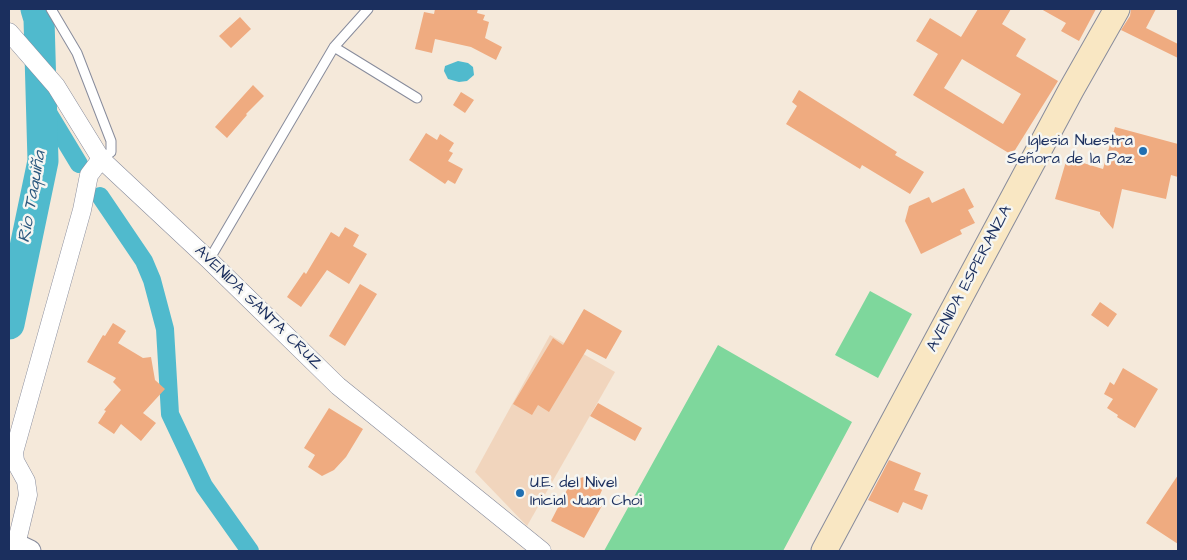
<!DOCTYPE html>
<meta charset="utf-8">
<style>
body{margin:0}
#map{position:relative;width:1187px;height:560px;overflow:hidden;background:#f5e9da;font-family:"Architects Daughter",sans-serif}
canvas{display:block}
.frame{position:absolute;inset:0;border:10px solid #1b2f5e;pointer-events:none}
</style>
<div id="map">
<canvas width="1187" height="560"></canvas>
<div class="frame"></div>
</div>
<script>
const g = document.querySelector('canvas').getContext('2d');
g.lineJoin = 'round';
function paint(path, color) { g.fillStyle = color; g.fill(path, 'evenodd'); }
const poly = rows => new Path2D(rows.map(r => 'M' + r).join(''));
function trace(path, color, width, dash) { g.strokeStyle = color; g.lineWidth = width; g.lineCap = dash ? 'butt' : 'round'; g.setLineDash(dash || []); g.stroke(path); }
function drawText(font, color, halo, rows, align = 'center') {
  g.font = font + ' "Architects Daughter",sans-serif'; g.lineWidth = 5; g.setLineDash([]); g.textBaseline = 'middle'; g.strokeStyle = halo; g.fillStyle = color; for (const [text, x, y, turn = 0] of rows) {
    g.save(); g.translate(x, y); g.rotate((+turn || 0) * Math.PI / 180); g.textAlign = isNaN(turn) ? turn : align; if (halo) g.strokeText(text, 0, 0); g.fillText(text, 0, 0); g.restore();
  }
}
const built = poly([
 [550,335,615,372,527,526,475,472]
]);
const green = poly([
 [870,291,912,314,878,378,835,355],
 [718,345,852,422,783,551,604,551]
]);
const water = poly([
 [458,61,468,63,473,67,474,75,467,81,459,82,448,79,444,71,445,66]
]);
const canal = poly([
 [41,101,79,164],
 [100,196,144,261,152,280,165,329,170,414,204,486,250,551]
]);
const river = poly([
 [9,324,43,161,39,19,36,9]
]);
const building = poly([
 [435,9,478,9,477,13,485,15,483,20,489,22,485,38,502,47,496,60,471,47,435,39,432,53,415,49,424,12,434,14],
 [978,9,1011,9,1002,24,1026,39,1016,56,1058,81,1012,155,913,95,938,54,916,41,930,18,961,37],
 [962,59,1021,94,1003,124,944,88],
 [1041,9,1096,9,1079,41,1061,31,1066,23],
 [1131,9,1156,9,1146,28,1178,44,1178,58,1121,30,1130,16],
 [240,17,251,29,231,48,219,36],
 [253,85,264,96,246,114,247,115,227,138,215,127],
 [799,90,897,152,895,155,924,172,910,194,862,165,860,169,786,124,797,106,792,102],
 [461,92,474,100,465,113,453,105],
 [1115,127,1178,144,1178,177,1171,175,1166,199,1122,189,1113,229,1100,214,1100,212,1055,199,1067,158,1103,169],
 [426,133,437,140,440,134,454,143,449,151,453,153,448,161,463,169,455,184,448,180,445,184,409,160],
 [964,188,974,207,968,210,975,223,960,230,962,234,921,254,905,221,909,206,929,197,932,203],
 [345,227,359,235,353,246,367,254,349,284,327,270,301,307,287,297,304,272,306,274,331,232,339,237],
 [360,284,377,294,345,346,329,336],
 [1100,302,1117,314,1108,327,1091,315],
 [584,309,622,331,606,359,587,349,549,412,538,405,532,415,513,404,553,338,563,345],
 [113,323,126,331,118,343,143,358,151,357,155,380,165,389,143,413,156,423,141,441,121,424,114,434,98,423,106,411,104,410,121,390,113,382,116,378,87,362,103,335,105,336],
 [1123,368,1158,389,1135,428,1117,417,1118,415,1107,408,1113,399,1104,394,1110,382,1114,385],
 [598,403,642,428,635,441,590,416],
 [329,408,363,429,346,457,334,470,322,476,308,467,315,455,304,448],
 [889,460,921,473,914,490,928,495,922,510,903,502,898,513,868,500],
 [1178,475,1178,544,1146,523],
 [588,476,599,483,602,490,598,499,604,502,584,538,551,521,570,484,575,486,580,478]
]);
const service = poly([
 [51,9,77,53,111,141,111,152,101,159],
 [334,47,417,98],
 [209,260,334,47,368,9]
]);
const minor = poly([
 [9,32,56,86,101,159,209,260,338,386,542,551],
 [16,545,28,495,26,481,15,461,14,452,82,210,89,175,101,159]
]);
const tertiary = poly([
 [9,541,30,551]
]);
const secondary = poly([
 [824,551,1071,90,1117,9]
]);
const markers = [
 [1143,151,5,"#1f6fb2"],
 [520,493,5,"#1f6fb2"]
];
const poiNames = [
 ["Iglesia Nuestra",1133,142],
 ["Señora de la Paz",1133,160],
 ["U.E. del Nivel",530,484,"left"],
 ["Inicial Juan Choi",530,502,"left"]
];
const streetNames = [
 ["AVENIDA ESPERANZA",970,279,-62],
 ["AVENIDA SANTA CRUZ",258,308,44]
];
const waterNames = [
 ["Río Taquiña",33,197,-80]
];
paint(built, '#f1d5bd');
paint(green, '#7ed79c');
paint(water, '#50bacd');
trace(canal, '#50bacd', 18);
trace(river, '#50bacd', 31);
paint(building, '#efab80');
trace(service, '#888c9c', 11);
trace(minor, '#888c9c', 19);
trace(tertiary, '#888c9c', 23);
trace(secondary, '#888c9c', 27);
trace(service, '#fff', 9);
trace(minor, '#fff', 18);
trace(tertiary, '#fff', 21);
trace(secondary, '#f9e7c3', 25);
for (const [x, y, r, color] of markers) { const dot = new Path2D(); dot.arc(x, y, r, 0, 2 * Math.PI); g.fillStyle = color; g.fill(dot); trace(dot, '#f6f6f2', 2); }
drawText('16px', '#1b2f5e', '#f6f6f2', poiNames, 'right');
drawText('16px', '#1b2f5e', '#f6f6f2', streetNames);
drawText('italic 18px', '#2b597f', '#f6f6f2', waterNames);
</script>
